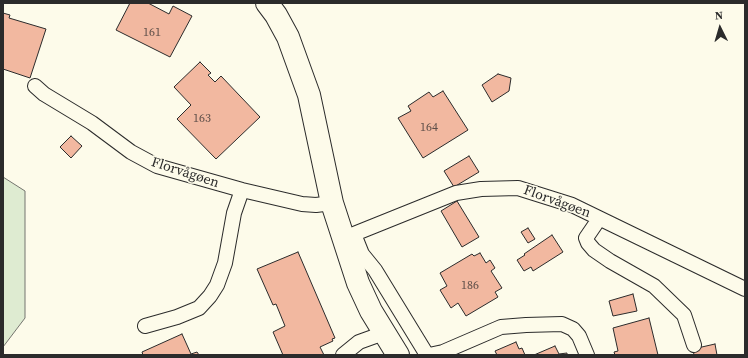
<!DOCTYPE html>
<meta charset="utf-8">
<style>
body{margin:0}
#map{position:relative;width:748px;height:358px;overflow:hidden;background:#fdfbea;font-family:"Source Serif 4",serif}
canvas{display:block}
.frame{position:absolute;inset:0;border:4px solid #2b2b2b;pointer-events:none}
.north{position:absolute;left:700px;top:8px;width:40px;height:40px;-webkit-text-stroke:3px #fdfbea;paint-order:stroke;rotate:355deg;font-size:11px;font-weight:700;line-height:16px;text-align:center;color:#2b2b2b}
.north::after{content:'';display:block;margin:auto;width:14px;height:18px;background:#2b2b2b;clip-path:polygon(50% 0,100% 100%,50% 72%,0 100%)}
</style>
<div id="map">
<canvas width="748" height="358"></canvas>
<div class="frame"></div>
<div class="north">N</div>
</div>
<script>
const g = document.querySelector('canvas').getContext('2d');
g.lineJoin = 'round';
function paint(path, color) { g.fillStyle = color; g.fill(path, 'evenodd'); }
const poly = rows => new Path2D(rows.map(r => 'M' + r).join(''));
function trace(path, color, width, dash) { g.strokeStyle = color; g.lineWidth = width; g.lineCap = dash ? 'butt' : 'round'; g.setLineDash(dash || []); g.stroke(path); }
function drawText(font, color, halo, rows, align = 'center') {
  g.font = font + ' "Source Serif 4",serif'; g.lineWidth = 3; g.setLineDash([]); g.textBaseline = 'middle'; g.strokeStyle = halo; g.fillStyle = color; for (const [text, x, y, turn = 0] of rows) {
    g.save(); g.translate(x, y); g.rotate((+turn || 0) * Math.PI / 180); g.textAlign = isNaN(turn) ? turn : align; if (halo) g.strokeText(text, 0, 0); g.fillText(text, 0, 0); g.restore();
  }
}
const green = poly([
 [3,177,25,191,25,318,3,347,3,177]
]);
const building = poly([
 [130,3,148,3,169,14,173,6,192,16,170,57,116,30,130,3],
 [3,13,10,15,9,18,46,29,30,78,3,69,3,13],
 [200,62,211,73,208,75,215,82,221,76,260,117,216,159,177,119,191,105,174,87,200,62],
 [498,74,511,78,509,91,492,102,482,85,498,74],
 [443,91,468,130,423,158,398,118,411,111,408,106,429,92,433,97,443,91],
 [71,136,82,146,71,158,60,147,71,136],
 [469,156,479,172,454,187,444,171,469,156],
 [457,201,479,237,462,247,441,211,457,201],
 [528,228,535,239,528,243,521,232,528,228],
 [552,235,563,252,533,271,531,267,524,271,517,260,525,255,524,254,552,235],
 [298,252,335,338,332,339,333,341,320,347,324,355,283,355,273,332,285,326,276,304,273,305,257,269,298,252],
 [480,253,486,263,490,260,495,268,491,271,502,288,495,292,498,297,466,316,458,303,451,308,440,290,447,286,440,273,472,254,474,256,480,253],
 [633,294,637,311,613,316,609,301,633,294],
 [649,318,658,355,615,355,614,352,618,351,613,328,649,318],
 [182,334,191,354,197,352,199,355,143,355,142,352,182,334],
 [516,342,519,349,522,348,525,355,497,355,495,351,516,342],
 [715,344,717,355,694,355,693,349,715,344],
 [555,346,559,354,567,353,567,355,534,355,555,346]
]);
const service = poly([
 [35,86,44,94,92,123,131,152,157,166,242,190,302,204,316,205,332,203],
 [599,219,586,238,588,243,594,250,610,261,654,286,684,315,694,345],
 [354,234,362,254,375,270,427,355],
 [342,237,354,234,456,193,481,189,518,188,572,205,745,289],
 [145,326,177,317,199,308,210,296,217,285,225,263,234,213,242,190],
 [343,355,359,342,384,333],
 [429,355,443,352,501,327,526,325,562,324,573,329,579,336,587,355]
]);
const tertiary = poly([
 [267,3,276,15,288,37,309,95,332,203,358,283,371,311,398,355]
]);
const numberNames = [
 ["161",152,33],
 ["163",202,119],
 ["164",429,128],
 ["186",470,286]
];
const streetNames = [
 ["Florvågøen",185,173,18],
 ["Florvågøen",557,202,20]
];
paint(green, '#deebd1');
trace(green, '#74746e', 1);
paint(building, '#f2b8a0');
trace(building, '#2b2b2b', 1);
trace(service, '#2b2b2b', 16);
trace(tertiary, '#2b2b2b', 24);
trace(service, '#fdfbea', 14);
trace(tertiary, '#fdfbea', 22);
drawText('12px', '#5d4e48', null, numberNames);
drawText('14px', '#2b2b2b', '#fdfbea', streetNames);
</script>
